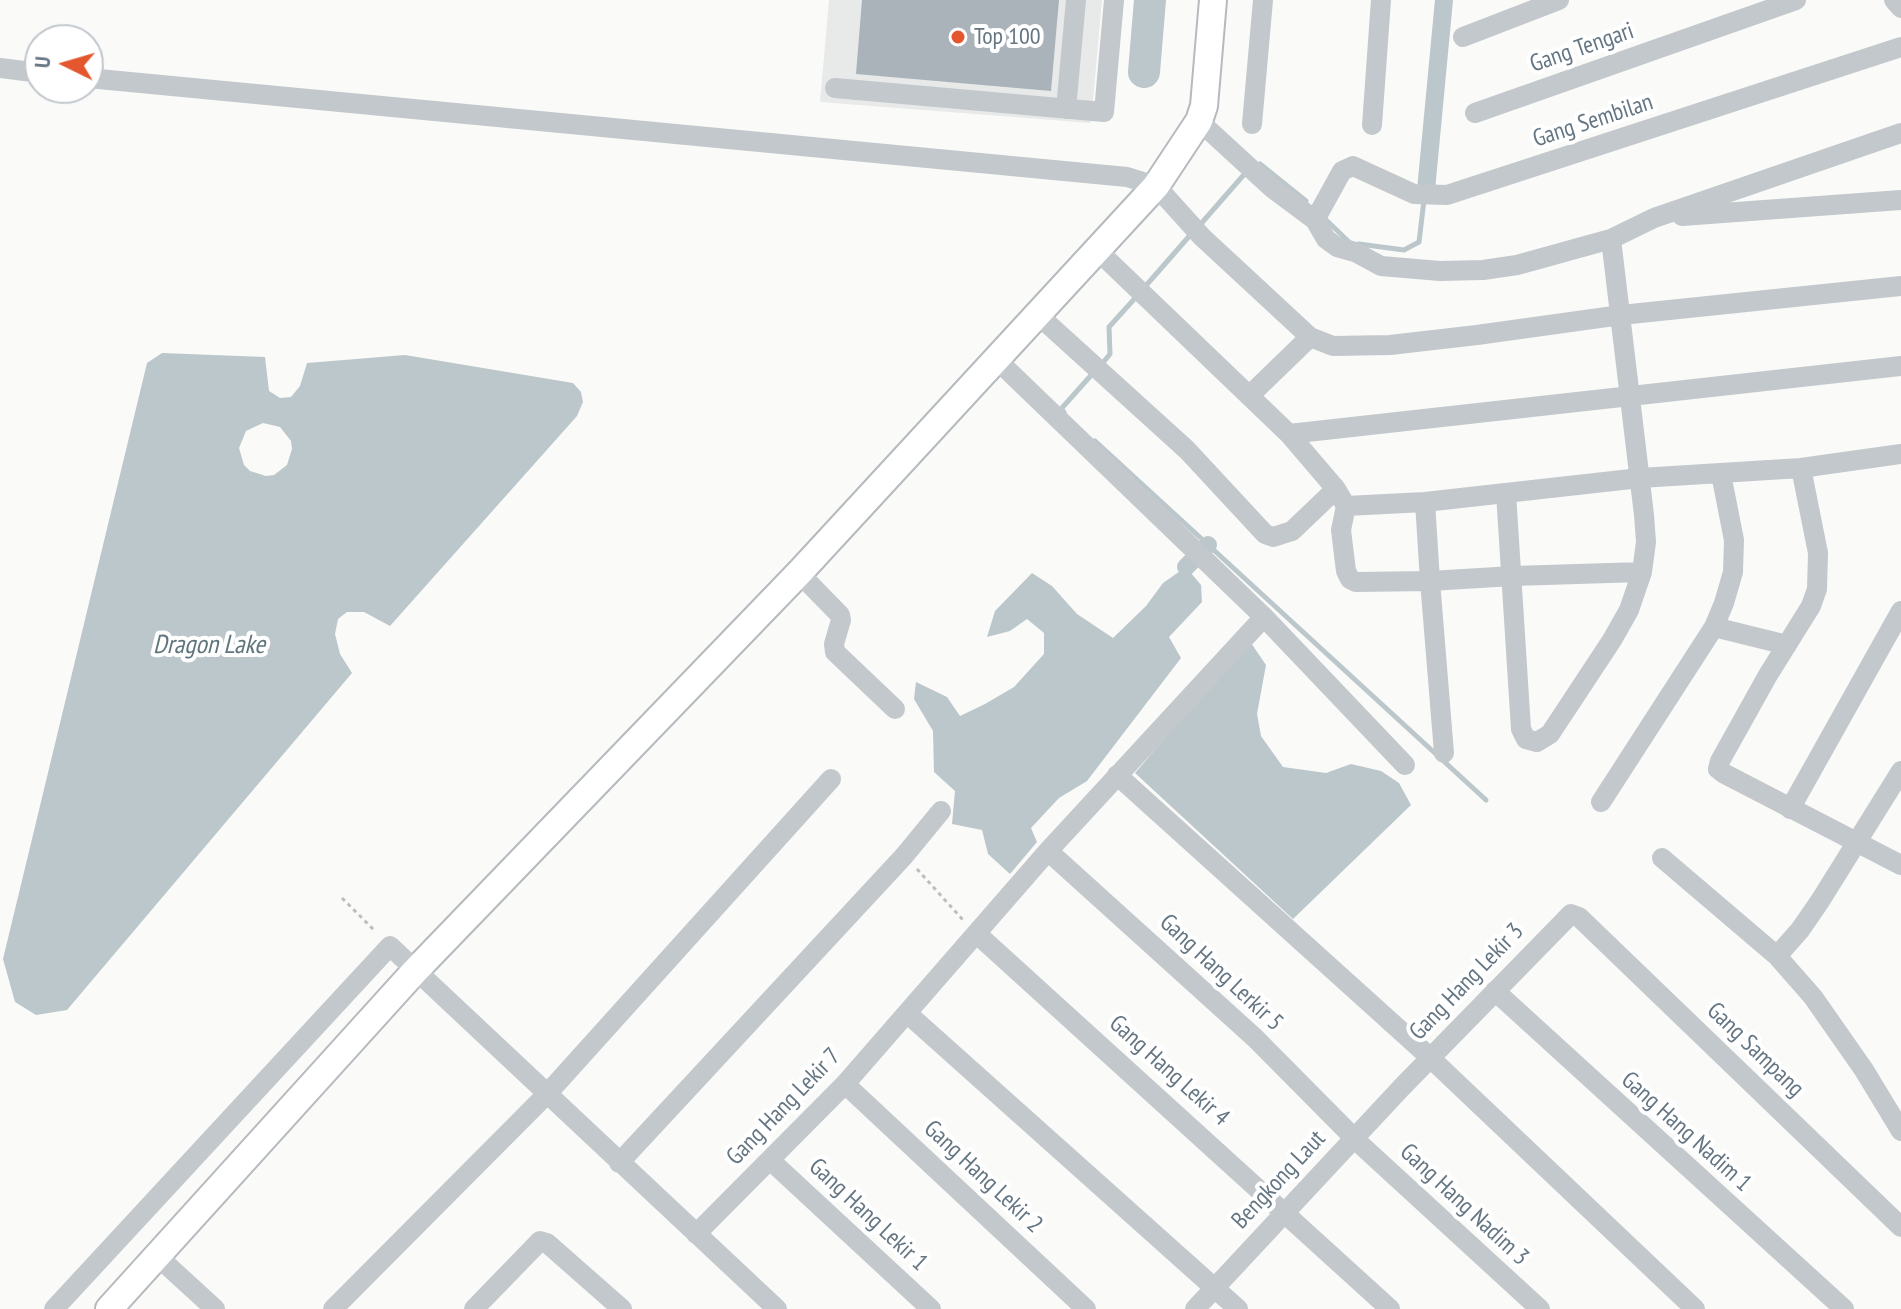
<!DOCTYPE html>
<style>
body{margin:0}
#map{position:relative;width:1901px;height:1309px;overflow:hidden;background:#fafaf8;font-family:"PT Sans Narrow",sans-serif}
canvas{display:block}
.north{position:absolute;left:24px;top:24px;width:80px;height:80px;box-sizing:border-box;background:#fff;border:2px solid #c1c8cd;border-radius:50%;rotate:275deg;font-size:22px;font-weight:700;line-height:32px;text-align:center;color:#657683}
.north::after{content:'';display:block;margin:auto;width:28px;height:36px;background:#e4572e;clip-path:polygon(50% 0,100% 100%,50% 72%,0 100%)}
</style>
<div id="map">
<canvas width="1901" height="1309"></canvas>
<div class="north">U</div>
</div>
<script>
const g = document.querySelector('canvas').getContext('2d');
g.lineJoin = 'round';
function paint(path, color) { g.fillStyle = color; g.fill(path, 'evenodd'); }
const poly = rows => new Path2D(rows.map(r => 'M' + r).join(''));
function trace(path, color, width, dash) { g.strokeStyle = color; g.lineWidth = width; g.lineCap = dash ? 'butt' : 'round'; g.setLineDash(dash || []); g.stroke(path); }
function drawText(font, color, halo, rows, align = 'center') {
  g.font = font + ' "PT Sans Narrow",sans-serif'; g.lineWidth = 8; g.setLineDash([]); g.textBaseline = 'middle'; g.strokeStyle = halo; g.fillStyle = color; for (const [text, x, y, turn = 0] of rows) {
    g.save(); g.translate(x, y); g.rotate((+turn || 0) * Math.PI / 180); g.textAlign = isNaN(turn) ? turn : align; if (halo) g.strokeText(text, 0, 0); g.fillText(text, 0, 0); g.restore();
  }
}
const built = poly([
 [829,0,1102,0,1091,123,820,102]
]);
const water = poly([
 [162,353,265,357,269,391,280,398,291,397,300,386,307,363,405,355,573,383,581,392,583,402,577,416,390,626,364,612,347,612,338,619,335,634,340,654,352,673,67,1010,36,1015,15,1002,3,959,147,363],
 [263,423,280,427,291,441,292,449,287,465,274,475,266,476,250,471,244,465,239,448,246,431],
 [1186,567,1201,585,1202,602,1169,637,1181,658,1087,781,1059,798,1031,828,1037,842,1010,874,988,854,982,830,952,824,955,791,934,772,933,731,914,699,916,682,947,697,960,716,985,704,1014,687,1044,654,1044,633,1027,619,1010,631,987,637,995,611,1032,573,1052,586,1077,614,1113,638,1146,606,1163,583],
 [1249,640,1266,665,1257,714,1261,736,1283,767,1326,773,1351,764,1381,771,1399,783,1411,805,1293,919,1135,773]
]);
const stream = poly([
 [1260,164,1306,201],
 [1322,216,1349,242],
 [1199,226,1248,170],
 [1359,244,1404,250,1419,242,1424,200],
 [1143,289,1192,233],
 [1101,365,1110,354,1109,327,1137,296],
 [1064,412,1061,409,1094,372],
 [1095,441,1486,800]
]);
const canal = poly([
 [1426,190,1444,0],
 [1186,567,1208,545]
]);
const river = poly([
 [1144,72,1150,0]
]);
const building = poly([
 [862,0,1059,0,1051,91,856,74]
]);
const path = poly([
 [917,869,963,920],
 [342,898,376,932]
]);
const minor = poly([
 [1894,0,1901,8],
 [1463,37,1559,0],
 [0,68,40,73],
 [88,78,1127,177,1156,186,1202,237,1310,337,1333,346,1390,345,1477,335,1621,315,1901,286],
 [835,88,1104,112,1114,0],
 [1066,109,1076,0],
 [1475,113,1796,0],
 [1199,121,1272,188,1315,220,1326,239,1337,247,1355,252,1381,266,1440,271,1483,270,1517,265,1611,239,1654,218,1901,133],
 [1252,124,1263,0],
 [1372,125,1381,0],
 [1682,216,1901,200],
 [1315,220,1342,171,1353,166,1414,194,1447,195,1901,47],
 [1097,250,1289,434,1336,489,1346,506,1341,530,1346,571,1350,579,1356,582,1430,581,1444,753],
 [1037,314,1187,450,1265,534,1273,537,1292,531,1336,489],
 [995,358,1264,617,1405,765],
 [1249,396,1310,337],
 [1289,434,1901,366],
 [1801,468,1818,553,1817,589,1811,606,1768,675,1720,761,1718,769,1723,773,1901,865],
 [1506,493,1521,729,1526,739,1537,742,1550,734,1612,640,1629,610,1642,572,1646,542,1644,515,1611,239],
 [1425,502,1430,581,1513,576,1642,572],
 [1346,506,1425,502,1640,478,1801,468,1901,454],
 [799,573,840,615,841,620,834,644,835,652,895,709],
 [1714,627,1787,645],
 [1117,775,1423,1051,1695,1309],
 [1601,802,1714,627,1724,603,1733,572,1734,540,1721,474],
 [1790,809,1901,611],
 [1048,851,1255,1038,1360,1144,1540,1309],
 [1662,858,1777,956,1813,997,1864,1070,1901,1131],
 [977,934,1390,1309],
 [1777,956,1800,930,1820,901,1901,771],
 [1495,991,1844,1309],
 [908,1014,1238,1309],
 [845,1084,1086,1309],
 [770,1160,931,1309],
 [619,1163,904,856,941,811],
 [696,1234,845,1084,1048,851,1264,617],
 [156,1255,215,1309],
 [54,1309,390,946,777,1309],
 [333,1309,547,1094,831,779],
 [474,1309,540,1241,547,1243,622,1309],
 [1195,1309,1402,1087,1571,914,1579,917,1901,1227]
]);
const major = poly([
 [109,1309,415,971,799,573,1156,186,1199,121,1204,106,1213,0]
]);
const markers = [
 [958,37,8,"#e4572e"]
];
const poiNames = [
 ["Top 100",974,37]
];
const streetNames = [
 ["Gang Tengari",1582,48,-19],
 ["Gang Sembilan",1593,121,-18],
 ["Gang Hang Lerkir 5",1221,973,43],
 ["Gang Hang Lekir 3",1467,982,-46],
 ["Gang Sampang",1755,1050,44],
 ["Gang Hang Lekir 4",1169,1071,42],
 ["Gang Hang Lekir 7",784,1107,-46],
 ["Gang Hang Nadim 1",1686,1132,42],
 ["Gang Hang Lekir 2",983,1177,43],
 ["Bengkong Laut",1279,1180,-47],
 ["Gang Hang Nadim 3",1464,1205,43],
 ["Gang Hang Lekir 1",868,1215,43]
];
const waterNames = [
 ["Dragon Lake",209,646]
];
paint(built, '#e8e9e9');
paint(water, '#bbc7cb');
trace(stream, '#bbc7cb', 5);
trace(canal, '#bbc7cb', 18);
trace(river, '#bbc7cb', 32);
paint(building, '#aab3b9');
trace(major, '#b5babe', 30);
trace(path, '#bbbfc2', 3, [4, 4]);
trace(minor, '#c3c8cc', 20);
trace(major, '#fff', 26);
for (const [x, y, r, color] of markers) { const dot = new Path2D(); dot.arc(x, y, r, 0, 2 * Math.PI); g.fillStyle = color; g.fill(dot); trace(dot, '#fff', 3); }
drawText('24px', '#657683', '#fff', poiNames, 'left');
drawText('24px', '#657683', '#fff', streetNames);
drawText('italic 26px', '#60757c', '#fff', waterNames);
</script>
